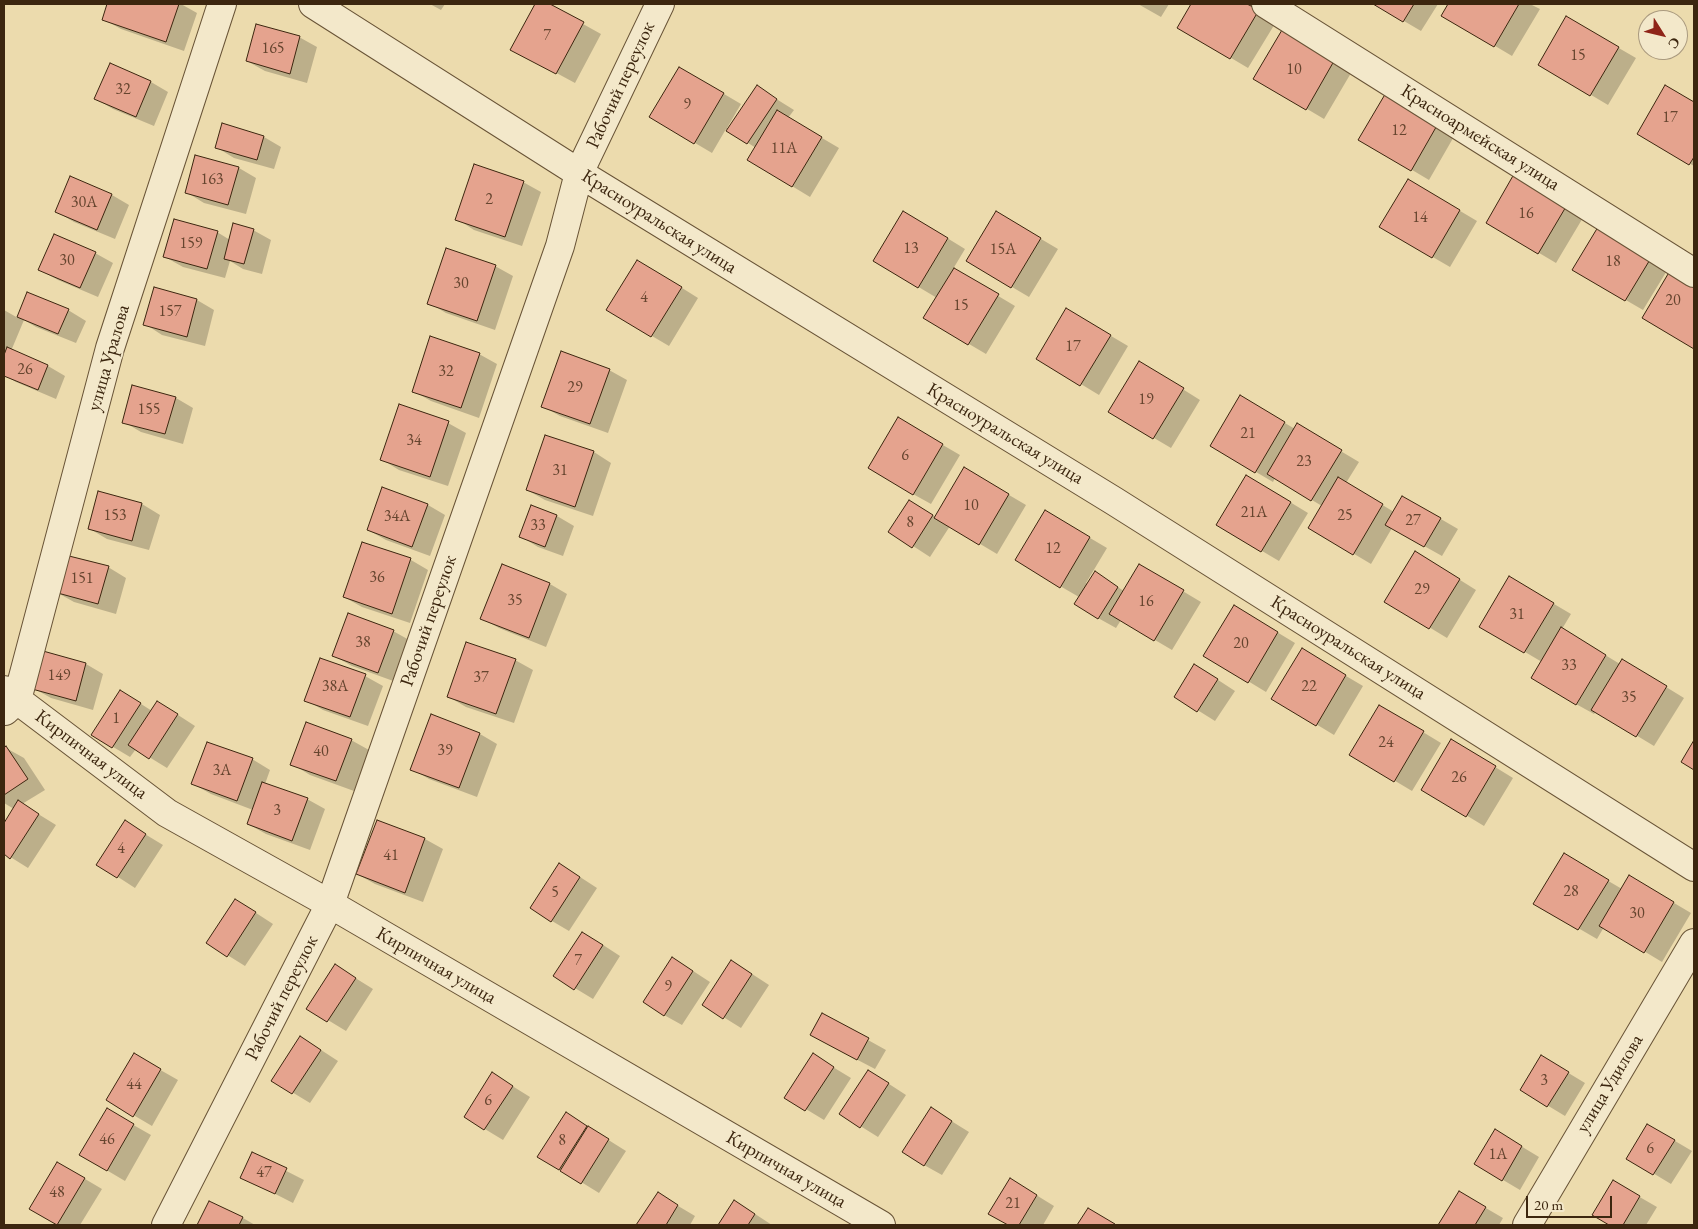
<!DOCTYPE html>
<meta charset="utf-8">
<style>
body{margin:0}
#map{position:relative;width:1698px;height:1229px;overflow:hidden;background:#ecdbad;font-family:"EB Garamond",serif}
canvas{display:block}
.frame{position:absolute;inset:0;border:5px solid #3c260f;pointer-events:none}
.north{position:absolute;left:1638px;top:10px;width:50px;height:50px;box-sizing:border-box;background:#f3e8ca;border:1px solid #aa9a7f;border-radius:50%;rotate:126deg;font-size:14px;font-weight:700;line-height:20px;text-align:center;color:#3c260f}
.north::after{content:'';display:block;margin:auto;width:18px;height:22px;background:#8f2418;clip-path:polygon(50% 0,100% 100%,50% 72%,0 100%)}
.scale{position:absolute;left:1526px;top:1196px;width:86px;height:22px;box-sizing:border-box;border:2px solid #3c260f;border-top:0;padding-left:6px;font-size:15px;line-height:18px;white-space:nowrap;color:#3c260f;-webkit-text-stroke:4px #f3e8ca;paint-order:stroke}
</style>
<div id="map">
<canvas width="1698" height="1229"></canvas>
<div class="frame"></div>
<div class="north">С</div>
<div class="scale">20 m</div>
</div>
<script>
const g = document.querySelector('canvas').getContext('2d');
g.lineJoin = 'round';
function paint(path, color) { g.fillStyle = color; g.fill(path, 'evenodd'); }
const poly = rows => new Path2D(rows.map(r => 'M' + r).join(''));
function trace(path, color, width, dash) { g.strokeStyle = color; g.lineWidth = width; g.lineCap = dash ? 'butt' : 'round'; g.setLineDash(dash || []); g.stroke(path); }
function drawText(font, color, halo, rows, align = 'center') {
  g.font = font + ' "EB Garamond",serif'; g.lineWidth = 4; g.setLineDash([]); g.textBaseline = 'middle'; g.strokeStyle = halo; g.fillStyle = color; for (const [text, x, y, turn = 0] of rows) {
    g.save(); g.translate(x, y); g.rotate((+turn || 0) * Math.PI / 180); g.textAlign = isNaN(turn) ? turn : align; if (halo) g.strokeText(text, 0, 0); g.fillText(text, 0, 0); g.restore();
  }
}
const shadow = poly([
 [108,4,181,4,197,13,184,51,121,29,103,19],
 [430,4,445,4,441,10],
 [536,4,547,4,601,34,575,83,512,49],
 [1138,4,1169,4,1161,17],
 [1193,4,1245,4,1276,22,1248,68,1179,27],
 [1375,4,1438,4,1421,31],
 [1450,4,1530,4,1540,9,1512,56,1443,15],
 [1567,18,1636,58,1608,105,1539,64],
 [1282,32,1351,73,1324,119,1255,78],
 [299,37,317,47,307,83,265,71,247,61],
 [110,65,151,82,168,92,154,126,113,109,96,99],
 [680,68,741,104,727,128,729,129,757,87,794,110,788,118,839,148,810,197,749,160,756,148,726,129,712,153,651,117],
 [1666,87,1694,104,1694,166,1638,134],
 [1387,93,1456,133,1429,180,1360,139],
 [264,137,281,147,274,169,234,158,216,147],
 [239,168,256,178,246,214,204,203,186,192],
 [1515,176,1584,216,1556,263,1487,222],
 [1408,180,1477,221,1450,267,1381,227],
 [523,182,541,192,522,246,474,230,457,219],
 [112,195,129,205,115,239,74,222,57,212],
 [997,213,1058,249,1029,297,968,261],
 [921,222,965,249,953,269,1015,306,986,354,925,318,937,298,875,261],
 [1601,223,1671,264,1643,310,1574,270],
 [253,230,271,240,262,274,243,269,230,261,225,278,183,267,165,257,217,232,230,240],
 [95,253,113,263,98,297,58,280,40,270],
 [495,266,513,276,495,330,446,313,429,303],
 [655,271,698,298,669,346,652,336],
 [1694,284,1694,348,1644,318],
 [28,294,68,310,86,321,76,343,36,327,24,320,11,351,48,366,65,376,56,399,16,382,4,375,4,358,6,354,4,353,4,310,18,318],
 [197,300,214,310,205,346,162,335,145,324],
 [1084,320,1128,346,1099,395,1038,358],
 [479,354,497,364,479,418,431,401,413,391],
 [609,370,627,380,608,433,560,416,542,406],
 [1157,373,1200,400,1171,448,1110,412],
 [176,398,193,408,183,444,141,432,124,422],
 [1258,407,1295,429,1297,425,1359,462,1346,483,1394,512,1403,497,1458,529,1442,556,1392,528,1371,564,1309,527,1322,506,1275,478,1273,482,1256,472],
 [898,419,960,455,931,504,913,494],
 [448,423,466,433,448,486,399,470,381,459],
 [546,436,594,452,611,463,593,516,545,500,527,490],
 [965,469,1026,505,997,554,950,526,930,557,913,546,927,512,936,517],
 [1247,476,1308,513,1279,561,1218,525],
 [99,493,142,504,160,515,149,550,107,539,90,529],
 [428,505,445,515,430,556,386,540,368,530],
 [1046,512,1107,548,1086,583,1088,584,1095,573,1124,591,1139,565,1201,602,1172,650,1121,620,1116,628,1098,618,1079,597,1060,586],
 [557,516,574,526,563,556,538,547,520,536],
 [363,543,411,560,428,570,410,623,362,607,344,597],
 [1433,563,1476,590,1447,638,1386,601],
 [502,566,550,584,567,594,546,647,499,628,481,618],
 [108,567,126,578,116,614,74,602,56,592],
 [1510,578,1571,614,1562,629,1620,664,1640,671,1684,698,1654,746,1596,711,1594,714,1576,704,1542,662,1481,626],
 [1252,617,1295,643,1266,692,1205,655],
 [393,631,411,641,396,682,352,666,334,656],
 [1302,650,1363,686,1334,735,1273,698],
 [515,660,533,670,514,723,466,707,449,697],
 [86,664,103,674,93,710,51,698,33,688],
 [365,676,383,686,368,726,323,710,306,700],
 [1212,676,1235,691,1215,721,1175,696],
 [138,702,152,711,175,713,195,726,167,768,136,749,130,757,93,735],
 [1380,706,1441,743,1412,791,1350,754],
 [432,716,480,734,497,744,477,797,429,779,412,769],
 [351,740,369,750,354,791,310,775,292,764],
 [6,748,24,758,45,790,22,804,56,825,28,868,4,853,4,825,14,809,4,803,4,750],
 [1469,751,1513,778,1484,826,1423,789],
 [252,759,270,770,265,784,307,799,325,809,310,850,266,834,248,824,253,810,211,794,193,784],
 [378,821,425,839,443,849,423,902,375,884,357,874],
 [125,822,163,845,135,888,98,864],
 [1564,855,1622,889,1647,887,1691,913,1662,962,1604,927,1597,939,1535,903],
 [577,875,597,888,569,931,552,921],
 [253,911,273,924,245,966,208,943],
 [600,943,620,956,593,999,555,976],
 [336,966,373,989,346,1031,308,1008],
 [690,969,710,982,682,1025,664,1015],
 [749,972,769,985,741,1028,704,1005],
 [823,1015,886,1050,875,1069,829,1045],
 [318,1048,338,1061,310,1103,272,1080],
 [134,1055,178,1080,152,1126,108,1100],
 [813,1055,851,1078,824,1120,786,1097],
 [1542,1057,1585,1083,1565,1116,1522,1090],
 [493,1074,530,1097,503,1140,465,1117],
 [886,1082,906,1095,878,1137,841,1114],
 [932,1109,969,1132,942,1175,924,1165],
 [107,1110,151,1135,125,1181,81,1155],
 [567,1114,626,1151,599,1193,539,1156],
 [1648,1125,1692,1151,1671,1184,1628,1158],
 [1496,1131,1539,1157,1520,1190,1476,1164],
 [253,1154,304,1180,293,1203,242,1177],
 [58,1163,102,1189,80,1225,59,1225,31,1209],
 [1028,1190,1054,1206,1043,1225,1010,1225,990,1213],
 [1631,1192,1657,1207,1646,1225,1611,1225,1593,1215],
 [1460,1193,1503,1218,1499,1225,1440,1225],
 [658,1194,695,1216,690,1225,638,1225],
 [209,1202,243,1218,255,1225,198,1225],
 [735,1202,752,1212,772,1225,719,1225]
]);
const building = poly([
 [107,4,179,4,166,42,102,20,107,4],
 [535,4,550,4,584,22,556,74,510,50,535,4],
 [1191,4,1247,4,1259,10,1230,59,1177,28,1191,4],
 [1373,4,1414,4,1403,22,1373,4],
 [1448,4,1519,4,1494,47,1441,16,1448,4],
 [1566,16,1619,47,1590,96,1538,65,1566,16],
 [256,24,300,36,290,74,246,61,256,24],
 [1282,30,1334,61,1306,110,1253,79,1282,30],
 [110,63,151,81,136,117,94,99,110,63],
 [679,67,724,93,694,144,649,117,679,67],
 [757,85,777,99,747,144,726,131,757,85],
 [1665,85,1694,102,1694,157,1689,165,1637,134,1665,85],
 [1387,91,1439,122,1411,171,1358,140,1387,91],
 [777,110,822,137,792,187,747,160,777,110],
 [222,123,264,136,257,160,215,148,222,123],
 [195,155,239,167,228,205,185,193,195,155],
 [474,164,524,181,505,237,455,220,474,164],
 [1514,174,1567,205,1538,254,1486,223,1514,174],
 [70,176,112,194,97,230,55,212,70,176],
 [1408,179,1460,210,1432,258,1379,227,1408,179],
 [903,211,948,238,918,288,873,261,903,211],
 [996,211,1041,238,1011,288,966,261,996,211],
 [174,219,218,231,207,269,163,257,174,219],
 [1601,222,1654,253,1625,301,1572,270,1601,222],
 [233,223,254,229,244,264,224,259,233,223],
 [54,234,96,252,80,288,38,270,54,234],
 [446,248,496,265,477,321,427,304,446,248],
 [637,260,682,287,651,337,606,310,637,260],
 [954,268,999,294,968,345,923,318,954,268],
 [1671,269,1694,283,1694,349,1642,318,1671,269],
 [154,287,197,299,187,337,143,325,154,287],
 [27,292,69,309,58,334,17,317,27,292],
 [1066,308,1111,335,1080,386,1036,359,1066,308],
 [430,336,480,353,461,408,412,392,430,336],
 [7,347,48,365,38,390,4,376,4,355,7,347],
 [561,351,610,369,590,424,541,407,561,351],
 [1139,361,1184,388,1153,439,1108,412,1139,361],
 [132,385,176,397,165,434,122,423,132,385],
 [1240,395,1285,422,1255,473,1210,446,1240,395],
 [399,404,449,421,430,477,380,460,399,404],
 [898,417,943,444,913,495,868,468,898,417],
 [1297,423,1342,450,1311,501,1267,474,1297,423],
 [545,435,594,451,575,507,526,490,545,435],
 [964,467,1009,494,979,545,934,518,964,467],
 [1246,475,1291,502,1261,552,1216,525,1246,475],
 [1338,477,1383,504,1353,555,1308,528,1338,477],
 [382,487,428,504,412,547,367,530,382,487],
 [98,491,142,503,132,541,88,529,98,491],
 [1402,496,1441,518,1424,547,1385,525,1402,496],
 [909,500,933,515,912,548,888,532,909,500],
 [531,505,557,515,545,547,519,537,531,505],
 [1045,510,1090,537,1060,588,1015,560,1045,510],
 [362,542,411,558,392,614,343,597,362,542],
 [1415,551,1460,579,1429,629,1384,602,1415,551],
 [65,555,109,566,98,604,54,592,65,555],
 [502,564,550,583,529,638,480,619,502,564],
 [1139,564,1184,590,1154,641,1109,614,1139,564],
 [1095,571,1118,587,1098,619,1074,604,1095,571],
 [1509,576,1554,603,1524,653,1479,627,1509,576],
 [1234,605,1278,632,1248,683,1203,656,1234,605],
 [348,613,394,630,378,673,332,656,348,613],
 [1561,627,1606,655,1576,705,1531,678,1561,627],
 [466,642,516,659,496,714,447,697,466,642],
 [1302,648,1346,675,1316,726,1271,699,1302,648],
 [43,651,86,663,76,701,32,689,43,651],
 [320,658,366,674,350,717,304,701,320,658],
 [1622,659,1667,686,1636,737,1591,710,1622,659],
 [1194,664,1218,679,1197,712,1174,697,1194,664],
 [120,690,141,703,112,748,91,735,120,690],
 [157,701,178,714,149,759,128,745,157,701],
 [1379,705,1424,731,1394,782,1349,755,1379,705],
 [431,714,480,733,459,788,410,770,431,714],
 [306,722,352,739,336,781,290,765,306,722],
 [1451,739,1496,766,1466,817,1421,790,1451,739],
 [1694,740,1694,770,1681,762,1694,740],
 [207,742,253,758,237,801,191,784,207,742],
 [6,746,28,779,4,795,4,748,6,746],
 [262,782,308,798,292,841,247,824,262,782],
 [18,800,39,814,10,859,4,854,4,823,18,800],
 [125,820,146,834,117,878,96,865,125,820],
 [377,820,425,838,405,893,356,874,377,820],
 [1564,853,1609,880,1578,930,1533,904,1564,853],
 [559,863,580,877,551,922,530,908,559,863],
 [1629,875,1674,902,1644,953,1599,926,1629,875],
 [235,899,256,912,227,957,206,943,235,899],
 [582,932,603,945,574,990,553,976,582,932],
 [672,957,693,971,664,1016,643,1002,672,957],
 [731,960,752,974,723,1019,702,1005,731,960],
 [335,964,356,978,327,1022,306,1009,335,964],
 [822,1013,869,1038,857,1060,810,1035,822,1013],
 [300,1036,321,1050,292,1094,271,1081,300,1036],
 [134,1053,161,1069,133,1117,106,1100,134,1053],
 [813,1053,834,1067,805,1111,784,1098,813,1053],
 [1541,1055,1569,1072,1547,1107,1520,1090,1541,1055],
 [868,1070,889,1083,860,1128,839,1114,868,1070],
 [492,1072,513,1086,484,1130,464,1117,492,1072],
 [931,1107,952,1121,924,1166,902,1152,931,1107],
 [107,1108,134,1124,107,1171,79,1155,107,1108],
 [566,1112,587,1126,559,1170,537,1157,566,1112],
 [1647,1124,1675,1140,1653,1175,1626,1159,1647,1124],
 [588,1126,609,1139,581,1184,560,1171,588,1126],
 [1495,1129,1522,1146,1502,1181,1474,1164,1495,1129],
 [252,1152,287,1168,275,1194,240,1178,252,1152],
 [57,1162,85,1178,57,1225,29,1209,57,1162],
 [1010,1178,1037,1195,1019,1225,1008,1225,988,1214,1010,1178],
 [1613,1180,1640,1196,1623,1225,1609,1225,1592,1215,1613,1180],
 [1459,1191,1486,1207,1475,1225,1438,1225,1459,1191],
 [658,1192,678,1205,666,1225,636,1225,658,1192],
 [734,1200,755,1214,748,1225,718,1225,734,1200],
 [209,1201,243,1217,239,1225,197,1225,209,1201],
 [1088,1208,1115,1224,1115,1225,1077,1225,1088,1208]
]);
const street = poly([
 [313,4,579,173,1114,501,1694,867],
 [1266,4,1694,273],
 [4,690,167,813,330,904,881,1225],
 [5,711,17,700,110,348,222,4],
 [166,1225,330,904,560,246,579,173,660,4],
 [1527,1225,1694,943]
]);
const numberNames = [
 ["7",547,36],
 ["165",273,49],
 ["15",1578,56],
 ["10",1294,70],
 ["32",123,90],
 ["9",687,105],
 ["17",1670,118],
 ["12",1399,131],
 ["11А",784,149],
 ["163",212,180],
 ["2",489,200],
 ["30А",84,203],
 ["16",1526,214],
 ["14",1420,218],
 ["159",191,244],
 ["13",911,249],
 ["15А",1003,250],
 ["30",67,261],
 ["18",1613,262],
 ["30",461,284],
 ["4",644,298],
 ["20",1673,301],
 ["15",961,306],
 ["157",170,312],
 ["17",1073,347],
 ["26",25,370],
 ["32",446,372],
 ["29",575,388],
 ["19",1146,400],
 ["155",149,410],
 ["21",1248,434],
 ["34",414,441],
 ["6",905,456],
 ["23",1304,462],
 ["31",560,471],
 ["10",971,506],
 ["21А",1254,513],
 ["153",115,516],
 ["25",1345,516],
 ["34А",397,517],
 ["27",1413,521],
 ["8",910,523],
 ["33",538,526],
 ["12",1053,549],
 ["36",377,578],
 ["151",82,579],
 ["29",1422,590],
 ["35",515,601],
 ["16",1146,602],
 ["31",1517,615],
 ["38",363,643],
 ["20",1241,644],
 ["33",1569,666],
 ["149",59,676],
 ["37",481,678],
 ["38А",335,687],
 ["22",1309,687],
 ["35",1629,698],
 ["1",116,719],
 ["24",1386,743],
 ["39",445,751],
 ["40",321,752],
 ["3А",222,771],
 ["26",1459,778],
 ["3",277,811],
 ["4",121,849],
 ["41",391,856],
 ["28",1571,892],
 ["5",555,893],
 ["30",1637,914],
 ["7",578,961],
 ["9",668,987],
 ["3",1544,1081],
 ["44",134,1085],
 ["6",488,1101],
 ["46",107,1140],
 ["8",562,1141],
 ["6",1650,1149],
 ["1А",1498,1155],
 ["47",264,1173],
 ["48",57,1193],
 ["21",1013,1204]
];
const streetNames = [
 ["Рабочий переулок",621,85,-65],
 ["Красноармейская улица",1480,138,32],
 ["Красноуральская улица",659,222,32],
 ["улица Уралова",109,358,-74],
 ["Красноуральская улица",1005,434,31],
 ["Рабочий переулок",429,621,-71],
 ["Красноуральская улица",1348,648,32],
 ["Кирпичная улица",91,755,37],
 ["Кирпичная улица",436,966,30],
 ["Рабочий переулок",282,998,-63],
 ["улица Удилова",1610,1084,-59],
 ["Кирпичная улица",786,1170,30]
];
paint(shadow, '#0003');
paint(building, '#e5a38e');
trace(building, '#3c260f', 1);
trace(street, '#685336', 30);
trace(street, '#f3e8ca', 28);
drawText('16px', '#66452f', null, numberNames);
drawText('19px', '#3c260f', '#f3e8ca', streetNames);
</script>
